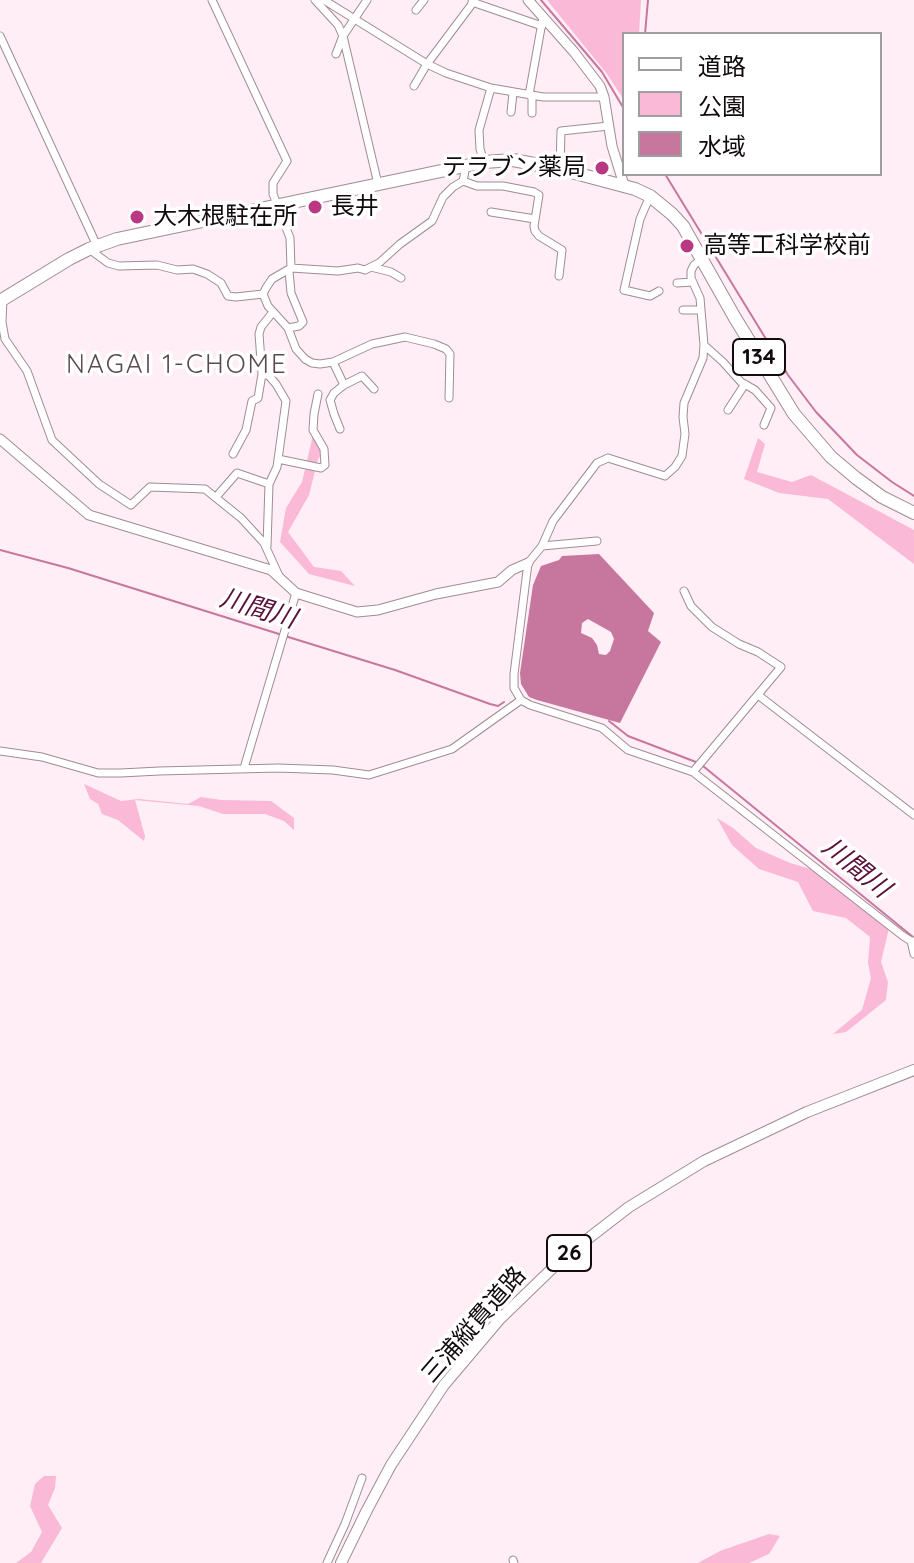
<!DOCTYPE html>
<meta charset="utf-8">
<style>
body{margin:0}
#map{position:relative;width:914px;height:1563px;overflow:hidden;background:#ffeef5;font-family:Quicksand,"Noto Sans JP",sans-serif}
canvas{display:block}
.legend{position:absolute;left:622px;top:32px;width:260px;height:144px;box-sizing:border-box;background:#fff;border:2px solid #a09d9f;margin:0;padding:10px 14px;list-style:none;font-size:24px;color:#120b0e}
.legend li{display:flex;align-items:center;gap:16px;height:40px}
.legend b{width:40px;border:2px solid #a09d9f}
</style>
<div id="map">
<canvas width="914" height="1563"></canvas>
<ul class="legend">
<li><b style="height:10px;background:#fff"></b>道路</li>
<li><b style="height:22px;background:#fab9d6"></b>公園</li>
<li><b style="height:22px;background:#c7779e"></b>水域</li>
</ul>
</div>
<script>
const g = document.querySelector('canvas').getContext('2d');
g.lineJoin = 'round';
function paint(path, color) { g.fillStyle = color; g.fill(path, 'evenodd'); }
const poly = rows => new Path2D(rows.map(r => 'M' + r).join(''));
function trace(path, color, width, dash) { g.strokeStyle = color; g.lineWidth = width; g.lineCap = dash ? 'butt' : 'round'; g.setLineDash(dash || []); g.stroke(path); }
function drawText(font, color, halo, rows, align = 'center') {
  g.font = font + ' Quicksand,"Noto Sans JP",sans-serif'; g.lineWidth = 7; g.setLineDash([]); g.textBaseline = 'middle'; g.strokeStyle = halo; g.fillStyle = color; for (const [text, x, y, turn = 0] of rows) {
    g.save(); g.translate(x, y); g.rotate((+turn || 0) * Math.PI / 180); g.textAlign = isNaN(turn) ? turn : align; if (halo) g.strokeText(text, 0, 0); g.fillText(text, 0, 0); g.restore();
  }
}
const green = poly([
 [547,0,641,0,639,34,624,34,624,100,607,74],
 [313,435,323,453,318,459,309,495,288,532,314,567,341,571,355,586,309,574,280,542,286,508,302,482],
 [758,438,765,444,757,472,792,482,811,475,914,530,914,564,828,499,779,493,744,479],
 [84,784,121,801,139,799,188,804,201,797,221,800,271,801,294,818,294,830,284,821,265,814,223,814,199,806,135,800,145,836,144,841,118,820,102,814,98,804,90,799],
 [717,818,733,828,756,848,790,863,811,869,840,892,873,912,889,928,881,962,888,982,886,1000,846,1032,833,1034,822,1043,862,1010,871,978,868,963,870,937,846,918,813,911,798,882,759,869,732,845],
 [44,1476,56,1476,55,1488,48,1505,62,1528,41,1563,16,1563,31,1552,42,1532,30,1506,35,1484],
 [769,1534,780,1536,769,1554,749,1563,698,1563,720,1551]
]);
const water = poly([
 [599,554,654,613,648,631,661,642,620,723,537,700,529,697,521,684,520,673,533,585,541,566,559,560,562,556],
 [588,619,611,632,614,639,610,651,606,655,599,654,597,645,592,638,581,633,582,623]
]);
const stream = poly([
 [541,0,602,72,624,109],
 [645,34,648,0],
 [665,174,788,375,816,412,857,455,892,482,914,496],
 [0,550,68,568,279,634],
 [285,636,395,670,490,704,498,706,504,702],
 [609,721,628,736,696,762],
 [703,766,913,937]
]);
const street = poly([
 [212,0,287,161,273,183,273,194,290,238,291,268,272,279,266,288,263,294,268,306,288,328,296,349,305,359,312,363,320,364,333,362,372,344,405,337,434,344,446,349,450,354,449,398],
 [315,0,338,25,343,36,378,184],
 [324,0,427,64,446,73,491,88],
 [472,2,542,26],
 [416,10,424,0],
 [0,36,97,246],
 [336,54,343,36,367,0],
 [414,86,427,64,475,0],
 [529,95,543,17],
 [511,112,513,93],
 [532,113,532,95],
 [484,162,480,149,479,130,491,88,543,97,604,97],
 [560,169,561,131,609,126],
 [463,181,477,186,503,186,534,192,539,195,534,226,535,231,539,236,562,250,559,276],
 [650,196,640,219,624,290,650,296,659,291],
 [491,212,535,219],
 [89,249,108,263,119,266,157,265,177,270,193,269,207,274,221,283,228,296,236,297,263,294],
 [371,267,391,272,401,278],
 [291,268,338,271,358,268,365,270,379,263,400,244,432,221,443,197,453,187,463,181,465,171,464,166],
 [677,283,693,282],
 [3,299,2,322,5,339,27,371,52,440,99,484,131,505,150,487,205,489,241,518,264,543,279,576],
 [683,310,701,310],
 [288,328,299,326,303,322,291,293,289,271],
 [704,345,723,362,741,382,755,390,771,408,764,425],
 [333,362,344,385],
 [262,374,269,376,276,384,286,401,277,467,269,484,267,546],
 [728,410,745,384],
 [340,429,334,414,330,400,334,393,344,385,362,376,374,389],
 [233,454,246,430,252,401,258,398,262,374,259,334,261,327,273,312],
 [278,459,321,468,325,465,324,449,313,430,314,414,318,394],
 [216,497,237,473,269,484],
 [597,541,542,546,528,563,514,674,514,688,521,700,530,705,602,728,628,750,693,772,903,936,911,941,914,941],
 [542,546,553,521,597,463,608,458,665,476,675,467,682,456,685,434,683,417,684,403,703,358,704,345,700,298,691,278,691,271,694,265,702,259],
 [684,591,691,606,712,627,739,644,758,652,781,667,693,772],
 [758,695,914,815],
 [0,751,42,757,98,773,121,773,159,771,278,768,333,770,369,775,452,749,521,700],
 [244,768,296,593],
 [911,941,914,954],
 [513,1560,514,1563],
 [327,1563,345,1524,362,1478]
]);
const secondary = poly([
 [528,0,574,52,600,86,604,97,612,146,624,185],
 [0,439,89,515,271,570,296,593,357,612,378,610,436,594,498,582,512,570,528,563]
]);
const primary = poly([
 [341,1563,367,1510,391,1465,444,1385,499,1320,563,1258,629,1207,704,1161,807,1112,914,1070]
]);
const highway = poly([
 [0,301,69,259,89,249,117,239,484,162,513,160,560,169,635,189,650,196,672,214,683,226,735,318,794,414,831,457,856,478,882,497,914,513]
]);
const markers = [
 [602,168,8,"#ba3881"],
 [315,207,8,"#ba3881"],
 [137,217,8,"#ba3881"],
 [687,246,8,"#ba3881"]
];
const shields = [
 [759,357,52],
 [569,1253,44]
];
const shieldNames = [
 ["134",759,357],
 ["26",569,1253]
];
const poiNames = [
 ["テラブン薬局",586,168,"right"],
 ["長井",331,207],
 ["大木根駐在所",153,217],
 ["高等工科学校前",703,246]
];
const streetNames = [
 ["三浦縦貫道路",474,1325,-49]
];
const neighbourhoodNames = [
 ["NAGAI 1-CHOME",177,365]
];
const waterNames = [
 ["川間川",258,609,17],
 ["川間川",856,868,39]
];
paint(green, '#fab9d6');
paint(water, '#c7779e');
trace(stream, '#c7779e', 2);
trace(street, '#9f8c94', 9);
trace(secondary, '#9f8c94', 11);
trace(primary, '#9f8c94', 12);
trace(highway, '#9f8c94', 14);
trace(street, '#fff', 7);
trace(secondary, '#fff', 9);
trace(primary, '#fff', 10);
trace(highway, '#fff', 12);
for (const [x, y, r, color] of markers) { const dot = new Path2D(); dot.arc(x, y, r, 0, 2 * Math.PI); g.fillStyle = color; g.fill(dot); trace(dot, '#fff', 3); }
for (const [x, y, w] of shields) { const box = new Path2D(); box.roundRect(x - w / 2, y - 18, w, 36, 6); g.fillStyle = '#fff'; g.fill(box); trace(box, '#120b0e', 2); }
drawText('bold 22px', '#120b0e', null, shieldNames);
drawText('24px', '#120b0e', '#fff', poiNames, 'left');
drawText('24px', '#120b0e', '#fff', streetNames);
g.letterSpacing = '2px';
drawText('26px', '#5b4a51', '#fff', neighbourhoodNames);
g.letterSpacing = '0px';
drawText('italic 26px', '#5a113b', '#fff', waterNames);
</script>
